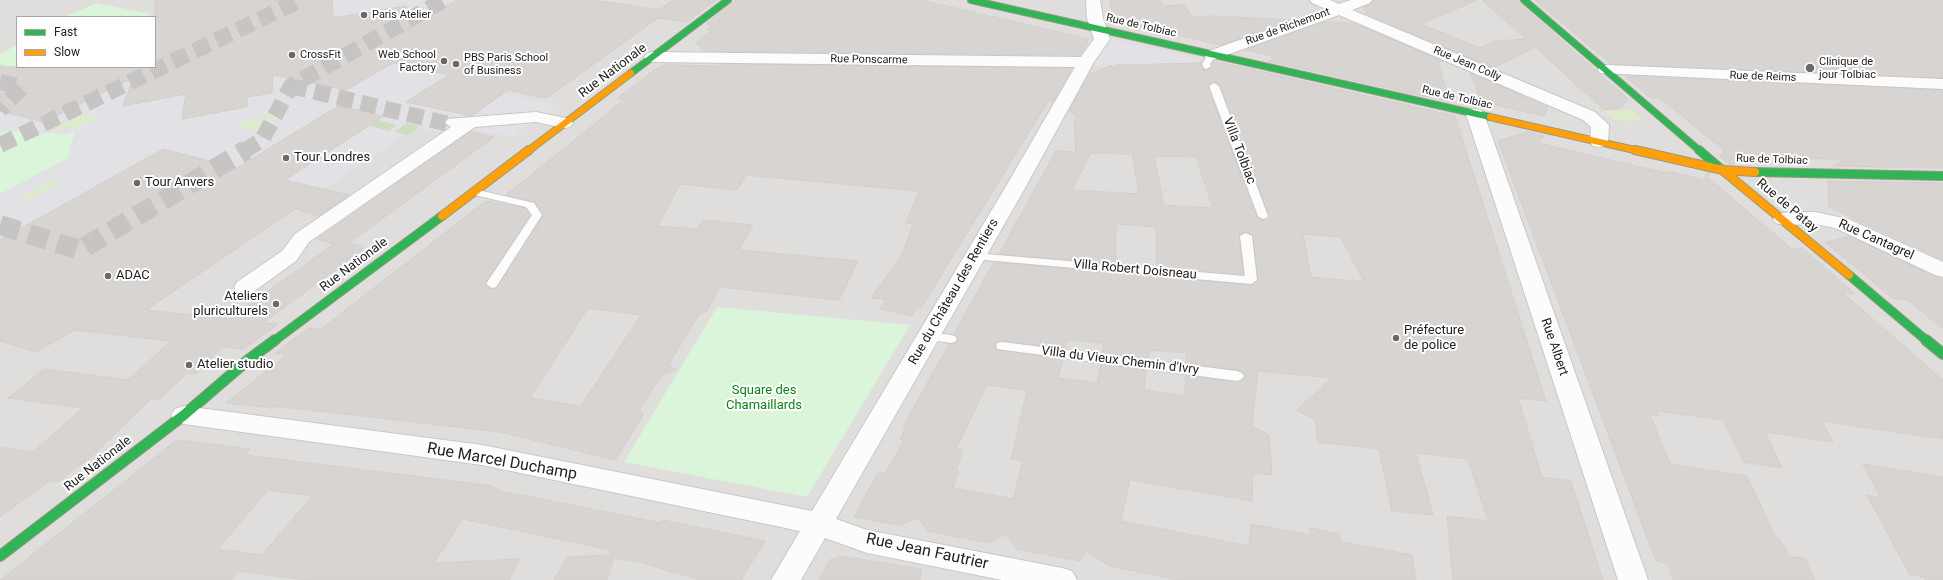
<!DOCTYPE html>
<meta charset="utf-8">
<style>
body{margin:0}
#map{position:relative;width:1943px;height:580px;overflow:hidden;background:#f0eeeb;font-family:Roboto,sans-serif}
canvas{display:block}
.legend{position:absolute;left:16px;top:16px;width:140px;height:52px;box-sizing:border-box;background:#fff;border:1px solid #a7a7a7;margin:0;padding:5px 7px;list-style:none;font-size:12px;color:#222}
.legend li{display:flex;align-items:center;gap:8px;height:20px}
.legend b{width:20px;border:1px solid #a7a7a7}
</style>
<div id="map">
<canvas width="1943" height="580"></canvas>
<ul class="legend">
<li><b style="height:5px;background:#30b455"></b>Fast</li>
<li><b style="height:5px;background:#ff9f0a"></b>Slow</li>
</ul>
</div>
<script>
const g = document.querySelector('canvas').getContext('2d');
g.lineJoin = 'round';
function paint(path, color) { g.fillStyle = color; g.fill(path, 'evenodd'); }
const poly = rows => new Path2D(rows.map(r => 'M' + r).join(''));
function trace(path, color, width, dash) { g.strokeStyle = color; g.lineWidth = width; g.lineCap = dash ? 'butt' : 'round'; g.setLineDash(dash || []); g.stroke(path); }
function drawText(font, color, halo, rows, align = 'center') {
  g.font = font + ' Roboto,sans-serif'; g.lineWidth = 4; g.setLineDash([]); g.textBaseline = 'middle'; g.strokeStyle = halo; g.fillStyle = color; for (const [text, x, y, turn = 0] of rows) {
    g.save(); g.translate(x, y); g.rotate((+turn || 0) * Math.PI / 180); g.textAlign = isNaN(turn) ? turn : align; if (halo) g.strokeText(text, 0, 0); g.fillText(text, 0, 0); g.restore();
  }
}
const residential = poly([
 [0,0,1943,0,1943,580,0,580],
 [17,17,155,17,155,67,17,67]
]);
const grass = poly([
 [1620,109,1634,112,1643,120,1616,121,1602,110],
 [264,111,281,116,255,131,237,126,250,119,262,121,270,116,259,114],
 [83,114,99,117,77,129,67,126,59,130,53,129],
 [52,180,61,183,28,200,19,198]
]);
const forest = poly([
 [378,120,397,125,388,131,369,126],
 [407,123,419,126,416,128,418,128,408,135,394,132]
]);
const park = poly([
 [97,3,151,14,144,17,65,16],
 [17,45,17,67,20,69,0,64,0,54],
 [76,129,67,159,0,194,0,132,11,130,10,132,27,130,25,137,53,132,65,135],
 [717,307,910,325,807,497,624,462]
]);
const plaza = poly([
 [292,0,332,11,332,0,457,0,312,83,346,90,499,0,551,0,449,74,406,102,446,111,608,2,597,0,626,0,493,91,557,105,513,137,470,129,460,136,416,128,419,126,407,123,394,132,405,135,324,189,292,181,283,187,276,186,369,126,388,131,397,125,378,120,384,116,338,106,228,173,115,307,36,352,0,341,0,194,67,159,76,130,65,135,53,132,25,137,26,130,10,132,11,130,0,132,0,100,43,122],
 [274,70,272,93,247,97,247,107,182,119,184,104],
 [154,86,162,99,123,105,128,91],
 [488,96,497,98,466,120,461,118,466,115,463,114],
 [264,112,281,116,256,131,237,126,250,119,262,121,270,116,260,114],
 [83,114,99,117,77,128,67,126,59,130,53,129],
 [52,180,61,183,29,200,20,198],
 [1112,39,1118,40,1200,59,1199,65,1191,63,1111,65,1105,68,1090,65,1099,57,1103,47]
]);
const building = poly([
 [155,0,332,0,333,18,406,6,409,27,457,0,595,0,659,10,673,0,716,0,687,22,658,18,548,97,545,98,508,90,472,116,406,102,449,75,393,63,346,90,273,75,272,93,247,97,247,107,182,119,186,94,123,106,133,78,43,122,0,111,0,67,155,67,155,0],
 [736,0,921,0,1089,39,1080,55,705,51,696,43,712,30,707,29,711,25,706,24,736,0],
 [1110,0,1160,0,1163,6,1185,5,1192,17,1213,16,1291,20,1222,45,1120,22,1112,17,1110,0],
 [1373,0,1412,1,1477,0,1421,24,1480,48,1495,41,1526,39,1482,0,1516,0,1628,99,1620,109,1604,110,1535,47,1493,68,1367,14,1364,7,1371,4,1373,0],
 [1535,0,1943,0,1943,78,1611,64,1535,0],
 [1325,22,1354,23,1443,61,1438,63,1450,102,1268,61,1272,60,1272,56,1246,50,1325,22],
 [1213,62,1219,62,1455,116,1546,401,1518,398,1542,477,1571,481,1603,580,1453,580,1447,516,1488,521,1468,459,1416,453,1433,515,1392,511,1379,449,1318,442,1315,420,1297,410,1332,378,1258,371,1252,426,1269,435,1272,475,1253,473,1252,501,1130,480,1121,521,1249,546,1251,524,1310,535,1310,528,1339,534,1341,542,1412,555,1416,580,1179,580,1110,566,1086,551,1081,561,1017,549,1006,534,988,543,928,531,918,518,899,525,854,517,878,473,885,474,904,440,900,439,906,428,903,427,949,344,955,343,958,340,954,334,994,262,1251,285,1258,281,1253,236,1247,232,1239,236,1243,274,1156,267,1156,227,1116,224,1116,264,999,254,1056,151,1076,152,1074,120,1076,116,1069,111,1088,75,1112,65,1116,70,1116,65,1201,63,1203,69,1207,70,1212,67,1213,62],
 [1213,82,1220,85,1269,215,1267,219,1262,220,1257,217,1208,87,1213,82],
 [1091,153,1132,154,1139,194,1072,190,1091,153],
 [1154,156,1196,157,1213,208,1164,205,1154,156],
 [1303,234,1341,237,1364,282,1311,277,1303,234],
 [1067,340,1104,343,1102,353,1148,358,1149,350,1187,353,1186,363,1237,370,1243,372,1245,377,1243,380,1237,382,1185,376,1185,396,1144,390,1146,370,1101,364,1097,383,1058,378,1063,359,997,350,995,346,997,342,1002,341,1065,348,1067,340],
 [987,385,1027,390,1011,459,1023,461,1013,499,953,488,959,471,956,470,963,450,956,449,987,385],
 [719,64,1072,68,1053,102,1049,100,921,308,917,307,912,316,880,309,886,299,871,298,902,255,913,224,906,223,919,191,746,175,737,190,680,184,658,226,697,229,703,220,753,225,739,250,858,261,839,300,720,287,706,312,700,313,669,364,676,370,662,374,639,411,644,414,615,460,500,432,275,406,273,408,226,403,287,355,275,353,309,328,321,329,486,201,525,208,530,215,485,283,491,289,496,288,543,216,534,202,506,195,624,100,618,98,657,68,666,65,721,66,719,64],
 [588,308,641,315,581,406,530,398,588,308],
 [1470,73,1548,107,1544,116,1482,102,1470,73],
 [1625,76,1943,90,1943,168,1833,166,1846,159,1775,158,1772,156,1750,155,1733,164,1729,164,1720,156,1724,150,1660,98,1651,98,1625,76],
 [338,106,384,116,285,180,349,195,319,216,295,209,146,310,229,319,334,244,317,239,470,132,494,137,349,243,363,246,360,249,362,250,263,323,278,324,244,349,223,347,195,374,187,373,159,400,151,399,91,457,57,482,49,481,0,517,0,447,33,452,83,408,8,398,44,369,128,380,171,341,75,330,36,352,0,341,0,240,163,149,237,168,338,106],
 [1527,132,1544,136,1538,143,1671,174,1669,171,1704,180,1708,173,1710,174,1706,176,1793,250,1802,248,1855,294,1842,292,1943,380,1943,439,1822,421,1833,442,1765,432,1782,468,1744,462,1723,420,1657,411,1659,416,1650,415,1670,464,1747,476,1776,538,1779,538,1789,556,1805,559,1815,580,1673,580,1668,564,1656,561,1498,141,1527,132],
 [1828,181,1943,183,1943,260,1829,207,1828,181],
 [1849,236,1934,276,1943,278,1943,329,1908,300,1894,299,1825,242,1829,241,1831,244,1831,241,1849,236],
 [177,440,250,449,245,455,492,486,500,491,532,497,661,523,663,520,765,541,741,580,700,580,639,562,614,558,607,580,554,580,567,557,611,555,611,550,463,519,434,563,520,559,509,580,305,580,238,571,231,580,0,580,177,440],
 [268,490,312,496,262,555,218,549,268,490],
 [1863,464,1943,477,1943,580,1925,580,1924,577,1910,575,1867,495,1881,498,1863,464],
 [841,556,921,569,920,580,819,580,830,560,841,556]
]);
const streetTunnelFar1 = poly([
 [0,82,22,87,0,110],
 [291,86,449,124],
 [0,145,300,0],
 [244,151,262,140,291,86,444,0]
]);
const streetTunnel = poly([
 [0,225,80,250,246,150]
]);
const lane = poly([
 [1212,52,1216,55,1210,64,1211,66,1207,69,1204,68,1202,64,1209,53,1212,52],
 [1214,83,1219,86,1268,216,1267,218,1263,219,1258,216,1209,86,1214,83],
 [474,189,534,203,542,215,496,287,492,288,486,284,532,215,526,207,470,194,469,192,470,190,474,189],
 [1246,233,1252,236,1257,280,1251,284,974,259,968,256,974,253,1245,276,1240,236,1246,233],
 [928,332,951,335,955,336,957,339,955,342,951,343,924,339,922,336,924,333,928,332],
 [1002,342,1237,371,1242,373,1244,376,1242,379,1237,381,997,349,996,346,997,343,1002,342]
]);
const street = poly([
 [1086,0,1100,0,1103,18,1110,39,1094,62,1025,188,836,519,867,530,1062,568,1072,571,1077,580,1002,580,867,553,825,538,801,580,771,580,800,531,482,465,184,424,175,421,171,415,175,409,184,406,482,445,812,511,1005,188,1075,67,652,62,646,60,644,57,646,54,652,52,1081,57,1094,39,1087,18,1086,0],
 [1310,0,1330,0,1339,4,1351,0,1372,0,1370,3,1352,10,1595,112,1609,125,1608,142,1605,146,1599,147,1593,146,1590,142,1591,127,1583,120,1339,15,1218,58,1212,60,1206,58,1204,55,1206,52,1326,9,1312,3,1310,0],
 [1606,65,1943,79,1943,89,1600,73,1598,70,1600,67,1606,65],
 [1475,109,1481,110,1484,114,1648,580,1618,580,1466,114,1469,110,1475,109],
 [536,112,570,119,573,123,570,127,564,128,536,122,475,127,309,242,296,261,253,292,245,294,237,292,234,287,237,282,282,251,295,234,451,127,445,123,448,119,536,112],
 [1815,212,1848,219,1943,262,1943,277,1935,275,1835,228,1815,224,1783,225,1776,223,1773,219,1776,215,1783,213,1815,212]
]);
const fastFar2 = poly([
 [971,0,1490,117],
 [1524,0,1700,151],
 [631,73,728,0]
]);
const fastFar1 = poly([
 [1699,150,1721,169],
 [1755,172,1943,176],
 [1849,275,1927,341],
 [274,341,442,216]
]);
const fast = poly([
 [1926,340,1943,354],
 [0,556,184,415,248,360,275,340]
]);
const slowFar1 = poly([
 [1490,117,1639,151],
 [528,151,631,73]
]);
const slow = poly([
 [1635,150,1723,170,1755,172],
 [1721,169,1849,275],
 [442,216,529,150]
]);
const markers = [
 [364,15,4,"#6a6968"],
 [292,55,4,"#6a6968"],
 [444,61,4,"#6a6968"],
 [456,64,4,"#6a6968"],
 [1810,68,5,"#6a6968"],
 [286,158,4,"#6a6968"],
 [137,183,4,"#6a6968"],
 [108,276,4,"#6a6968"],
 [276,304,4,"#6a6968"],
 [1396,338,4,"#6a6968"],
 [189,365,4,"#6a6968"]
];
const farPoinames = [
 ["Paris Atelier",372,15],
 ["CrossFit",300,55],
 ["Web School",436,55,"right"],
 ["Factory",436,68,"right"],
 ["PBS Paris School",464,58],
 ["of Business",464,71],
 ["Clinique de",1819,62],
 ["jour Tolbiac",1819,75]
];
const farStreetnames = [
 ["Rue de Tolbiac",1141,26,13],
 ["Rue de Richemont",1288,27,-20],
 ["Rue Ponscarme",869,60,1],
 ["Rue Jean Colly",1467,64,23],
 ["Rue de Reims",1763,77,2],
 ["Rue de Tolbiac",1457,98,13],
 ["Rue de Tolbiac",1772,160,2]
];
const streetNames = [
 ["Rue Nationale",613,71,-37],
 ["Villa Tolbiac",1239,151,69],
 ["Rue de Patay",1787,206,40],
 ["Rue Cantagrel",1876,240,24],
 ["Rue Nationale",354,265,-37],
 ["Villa Robert Doisneau",1135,270,5],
 ["Rue du Château des Rentiers",954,292,-60],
 ["Rue Albert",1554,347,71],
 ["Villa du Vieux Chemin d'Ivry",1120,361,7],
 ["Rue Nationale",98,464,-38]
];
const poiNames = [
 ["Tour Londres",294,158],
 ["Tour Anvers",145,183],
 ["ADAC",116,276],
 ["Ateliers",268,297,"right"],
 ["pluriculturels",268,312,"right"],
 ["Préfecture",1404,331],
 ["de police",1404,346],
 ["Atelier studio",197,365]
];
const parkNames = [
 ["Square des",764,391],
 ["Chamaillards",764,406]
];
const nearStreetnames = [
 ["Rue Marcel Duchamp",502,462,10],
 ["Rue Jean Fautrier",927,552,12]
];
paint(residential, '#dfdedc');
paint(grass, '#ddeccb');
paint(forest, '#cbdec1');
paint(park, '#daf5da');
paint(plaza, '#e2e1e5');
paint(building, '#d7d4d2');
trace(building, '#d3d0cc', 1);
trace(streetTunnelFar1, '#c7c5c3', 16, [16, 8]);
trace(streetTunnel, '#c7c5c3', 20, [20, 10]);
trace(lane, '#c9c8c7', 2);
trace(street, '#c9c8c7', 2);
trace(fastFar2, '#999a82', 8);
trace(fastFar1, '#999a82', 10);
trace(fast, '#999a82', 12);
trace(slowFar1, '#999a82', 8);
trace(slow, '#999a82', 10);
paint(lane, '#fdfcfc');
paint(street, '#fdfcfc');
trace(fastFar2, '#30b455', 6);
trace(fastFar1, '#30b455', 8);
trace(fast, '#30b455', 10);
trace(slowFar1, '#ff9f0a', 6);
trace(slow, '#ff9f0a', 8);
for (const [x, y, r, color] of markers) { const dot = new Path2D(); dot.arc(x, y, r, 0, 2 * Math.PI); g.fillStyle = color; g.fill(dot); trace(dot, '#fff', 1.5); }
drawText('11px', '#222', '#fff', farPoinames, 'left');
drawText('11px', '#222', '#fff', farStreetnames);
drawText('13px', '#222', '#fff', streetNames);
drawText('13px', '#222', '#fff', poiNames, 'left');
drawText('13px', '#0c8416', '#fff', parkNames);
drawText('16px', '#222', '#fff', nearStreetnames);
</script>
